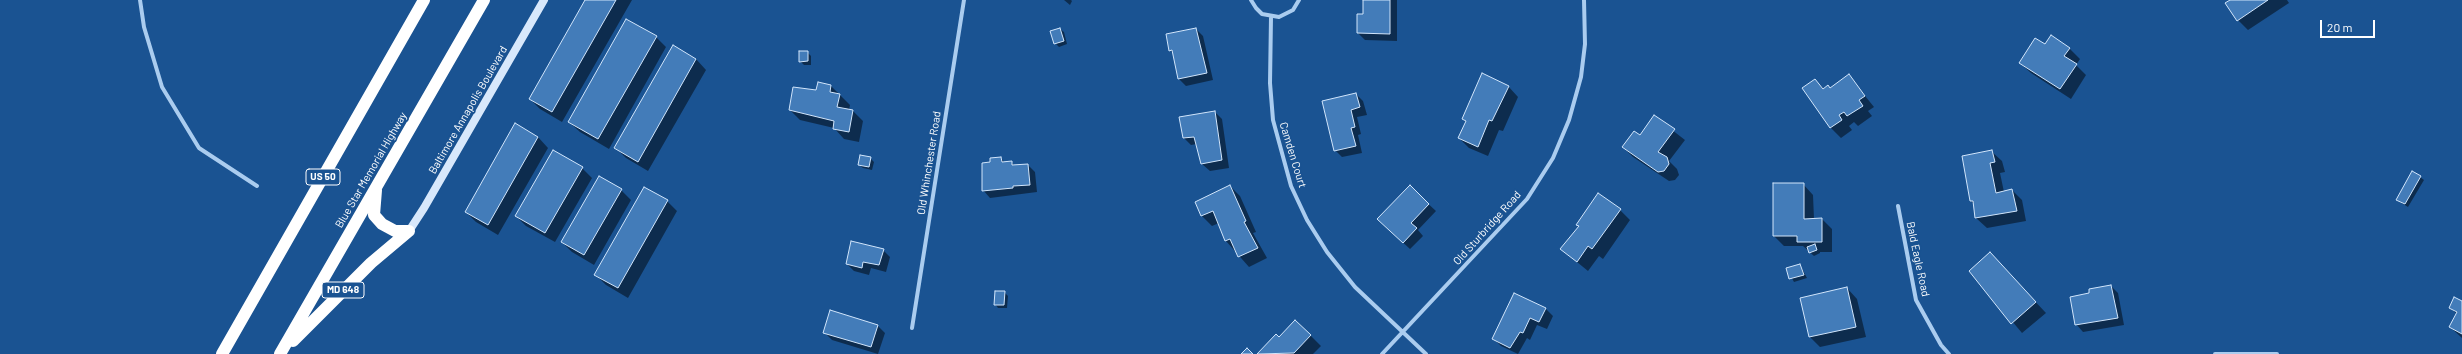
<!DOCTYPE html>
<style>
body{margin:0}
#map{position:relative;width:2462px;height:354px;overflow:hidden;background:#1a5392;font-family:Barlow,sans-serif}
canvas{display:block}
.scale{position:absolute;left:2320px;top:20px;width:55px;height:18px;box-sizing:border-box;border:2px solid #fff;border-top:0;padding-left:5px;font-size:12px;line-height:14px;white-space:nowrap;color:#fff;-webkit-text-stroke:3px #1a5392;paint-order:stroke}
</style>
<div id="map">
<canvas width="2462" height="354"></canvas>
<div class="scale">20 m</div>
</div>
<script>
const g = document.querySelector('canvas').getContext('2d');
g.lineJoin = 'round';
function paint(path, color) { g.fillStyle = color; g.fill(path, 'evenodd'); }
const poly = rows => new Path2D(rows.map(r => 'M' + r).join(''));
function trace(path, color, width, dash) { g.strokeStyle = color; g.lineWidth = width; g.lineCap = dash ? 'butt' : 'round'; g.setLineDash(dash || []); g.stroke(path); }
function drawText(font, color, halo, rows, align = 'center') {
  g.font = font + ' Barlow,sans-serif'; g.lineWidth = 3.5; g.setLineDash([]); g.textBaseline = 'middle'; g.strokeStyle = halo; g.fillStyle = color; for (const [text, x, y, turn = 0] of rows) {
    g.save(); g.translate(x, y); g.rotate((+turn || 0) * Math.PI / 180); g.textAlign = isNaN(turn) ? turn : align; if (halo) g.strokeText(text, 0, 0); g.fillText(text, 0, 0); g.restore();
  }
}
const shadow = poly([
 [586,0,632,0,562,122,540,109,530,99],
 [1064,0,1071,0,1072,1,1070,5],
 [1364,0,1397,0,1397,41,1365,40,1358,33,1364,15],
 [2232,0,2287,0,2289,3,2248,30,2238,20],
 [1060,29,1064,32,1067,44,1059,47,1055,43],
 [1196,29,1203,36,1213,80,1186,86,1179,79,1174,54,1170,50],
 [656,37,666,47,609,149,580,132,569,122],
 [2045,46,2069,48,2080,59,2076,65,2086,75,2071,99,2031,73,2020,63],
 [807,52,811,56,811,65,804,65,800,61],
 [696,59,706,70,648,171,626,158,616,148],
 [1849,76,1874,107,1868,111,1872,116,1858,126,1854,122,1849,126,1852,130,1841,138,1831,128,1803,88,1815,80,1824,89,1831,89],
 [831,86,850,105,849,110,853,111,863,121,859,142,844,139,834,128,800,120,790,110,817,91],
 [1508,86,1518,97,1503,131,1499,130,1488,156,1469,148,1459,138,1466,122,1463,119],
 [1356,94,1363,101,1367,115,1357,117,1361,134,1358,135,1362,153,1342,157,1335,150],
 [1215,112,1222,119,1229,168,1210,171,1202,164,1197,144,1191,145,1184,138,1181,118],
 [1654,116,1685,140,1669,161,1677,169,1679,175,1675,180,1669,181,1633,157,1623,147,1640,136],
 [538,137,548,148,498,235,476,222,466,212],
 [1991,151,2002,161,2005,172,2000,173,2004,192,2012,190,2022,200,2026,221,1987,228,1976,218,1974,204,1971,201],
 [870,158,874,162,872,170,863,168,859,165],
 [1001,158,1005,163,1011,162,1015,166,1028,165,1035,172,1037,192,990,198,983,190],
 [582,168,592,178,555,242,526,226,516,216],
 [2420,177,2424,180,2408,207,2397,200],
 [1774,184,1803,184,1813,195,1814,219,1822,219,1832,229,1832,252,1820,252,1820,253,1814,256,1803,246,1784,246,1774,236],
 [1230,186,1240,196,1256,232,1253,233,1267,258,1249,267,1226,241,1219,223,1212,226,1202,216],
 [1410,187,1436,211,1418,230,1423,236,1410,249,1386,227],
 [621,190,631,200,594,265,572,252,562,242],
 [667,201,677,211,628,298,606,285,596,275],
 [1620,210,1630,220,1603,259,1599,256,1588,271,1561,249,1580,227,1577,224],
 [883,250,890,257,886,272,871,268,869,275,854,271,847,264],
 [2000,264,2046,313,2022,333,1970,271],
 [1800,265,1807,278,1794,282,1787,269],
 [2111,286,2118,293,2124,325,2083,332,2076,324,2090,294],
 [1847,288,1857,299,1866,337,1820,347,1810,337],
 [1004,292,1008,296,1007,308,998,308,995,304],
 [1514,294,1546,309,1553,316,1547,329,1537,325,1530,340,1527,338,1518,354,1501,346,1493,338],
 [2462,303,2462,338,2450,327,2457,314,2450,307],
 [878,326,885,333,878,354,832,340,824,332],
 [1276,335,1279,338,1310,335,1321,346,1313,354,1258,354]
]);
const building = poly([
 [585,0,616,0,552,112,529,99,585,0],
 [1363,0,1390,0,1390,34,1357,33,1357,14,1363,14,1363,0],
 [2230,0,2268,0,2237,21,2225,3,2230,0],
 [626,19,657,36,598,139,568,122,626,19],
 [1060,28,1064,41,1054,44,1050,31,1060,28],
 [1196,28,1207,73,1178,79,1172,50,1169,51,1166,34,1196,28],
 [2051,35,2070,48,2064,56,2077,64,2060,89,2019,63,2035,38,2045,44,2051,35],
 [673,45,696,59,638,162,614,148,673,45],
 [799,51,808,51,808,61,799,62,799,51],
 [1482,73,1509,86,1492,121,1489,120,1478,147,1458,138,1466,121,1462,119,1482,73],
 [1849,74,1865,96,1859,100,1863,106,1847,116,1844,112,1839,115,1842,120,1830,128,1802,88,1815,79,1823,89,1828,85,1830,88,1849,74],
 [818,82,831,85,830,92,840,94,837,107,853,110,849,132,833,129,834,121,789,110,793,87,816,90,818,82],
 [1356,93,1360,107,1351,110,1355,127,1351,128,1356,146,1334,151,1322,101,1356,93],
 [1215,111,1222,160,1201,164,1194,137,1183,138,1179,117,1215,111],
 [1654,115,1675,129,1658,152,1667,157,1669,164,1664,171,1658,172,1622,147,1634,131,1640,135,1654,115],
 [515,123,538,137,488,225,465,212,515,123],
 [553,150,583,167,545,233,515,216,553,150],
 [1992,150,1995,162,1990,163,1996,193,2012,189,2017,211,1975,218,1973,201,1970,201,1962,156,1992,150],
 [860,155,871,157,869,167,858,165,860,155],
 [1001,157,1002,162,1012,161,1012,165,1028,164,1030,185,1013,186,1013,188,982,191,982,163,990,162,990,158,1001,157],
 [2412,171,2421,176,2405,204,2396,200,2412,171],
 [599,176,622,189,584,255,561,242,599,176],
 [1773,183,1804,183,1804,219,1822,218,1822,242,1797,242,1797,236,1773,236,1773,183],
 [1230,185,1246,221,1244,222,1258,248,1238,257,1230,239,1225,241,1213,211,1201,216,1195,202,1230,185],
 [1410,185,1429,204,1411,223,1417,228,1403,243,1377,219,1410,185],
 [644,187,668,200,618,288,594,275,644,187],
 [1598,193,1621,209,1592,249,1588,246,1577,262,1560,249,1579,226,1576,225,1598,193],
 [851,241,884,249,879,265,863,262,862,268,846,264,851,241],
 [1815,244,1817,250,1809,253,1807,247,1815,244],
 [1990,252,2036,302,2011,324,1969,271,1990,252],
 [1800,264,1804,275,1789,279,1786,268,1800,264],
 [2111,285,2118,318,2075,325,2070,297,2089,293,2089,289,2111,285],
 [1847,287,1856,327,1809,337,1800,298,1847,287],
 [995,291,1005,291,1004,305,994,305,995,291],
 [1514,293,1546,308,1539,322,1530,318,1523,333,1520,332,1510,348,1492,339,1514,293],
 [2454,297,2462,301,2462,334,2449,327,2457,312,2449,308,2454,297],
 [830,310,878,325,871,347,823,333,830,310],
 [1295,320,1311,335,1294,353,1257,354,1276,334,1279,337,1295,320],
 [1247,348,1253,354,1241,354,1247,348]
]);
const street = poly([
 [140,0,144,27,162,87,199,148,257,186],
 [1251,0,1256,8,1262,14,1279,17,1293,10,1299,0],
 [1271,17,1270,83,1273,120,1291,186,1307,220,1327,252,1355,287,1426,354],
 [1898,206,1916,300,1941,345,1949,354],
 [912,328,964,0],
 [1382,354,1527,199,1553,158,1569,120,1581,77,1585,44,1584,0],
 [2215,354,2277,354]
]);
const secondary = poly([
 [409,231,424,208,544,0]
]);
const highway = poly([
 [376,190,374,215,382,224,395,231,409,231],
 [293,341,371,263,409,231],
 [222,354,424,0],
 [280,354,484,0]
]);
const shields = [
 [323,177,34],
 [343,290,42]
];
const shieldNames = [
 ["US 50",323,177],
 ["MD 648",343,290]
];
const streetNames = [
 ["Baltimore Annapolis Boulevard",468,110,-60],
 ["Camden Court",1293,155,73],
 ["Old Whinchester Road",929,163,-81],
 ["Blue Star Memorial Highway",371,170,-60],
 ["Old Sturbridge Road",1487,228,-48],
 ["Bald Eagle Road",1918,259,78]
];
paint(shadow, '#0007');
paint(building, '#437cb9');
trace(building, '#d1e5fb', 1);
trace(street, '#aaccef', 4);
trace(secondary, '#d8e8fb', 8);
trace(highway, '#fff', 12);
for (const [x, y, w] of shields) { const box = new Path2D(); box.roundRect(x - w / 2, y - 8, w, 16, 3); g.fillStyle = '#1a5392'; g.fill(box); trace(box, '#fff', 1); }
drawText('bold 10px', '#fff', null, shieldNames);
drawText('11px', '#fff', '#1a5392', streetNames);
</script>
